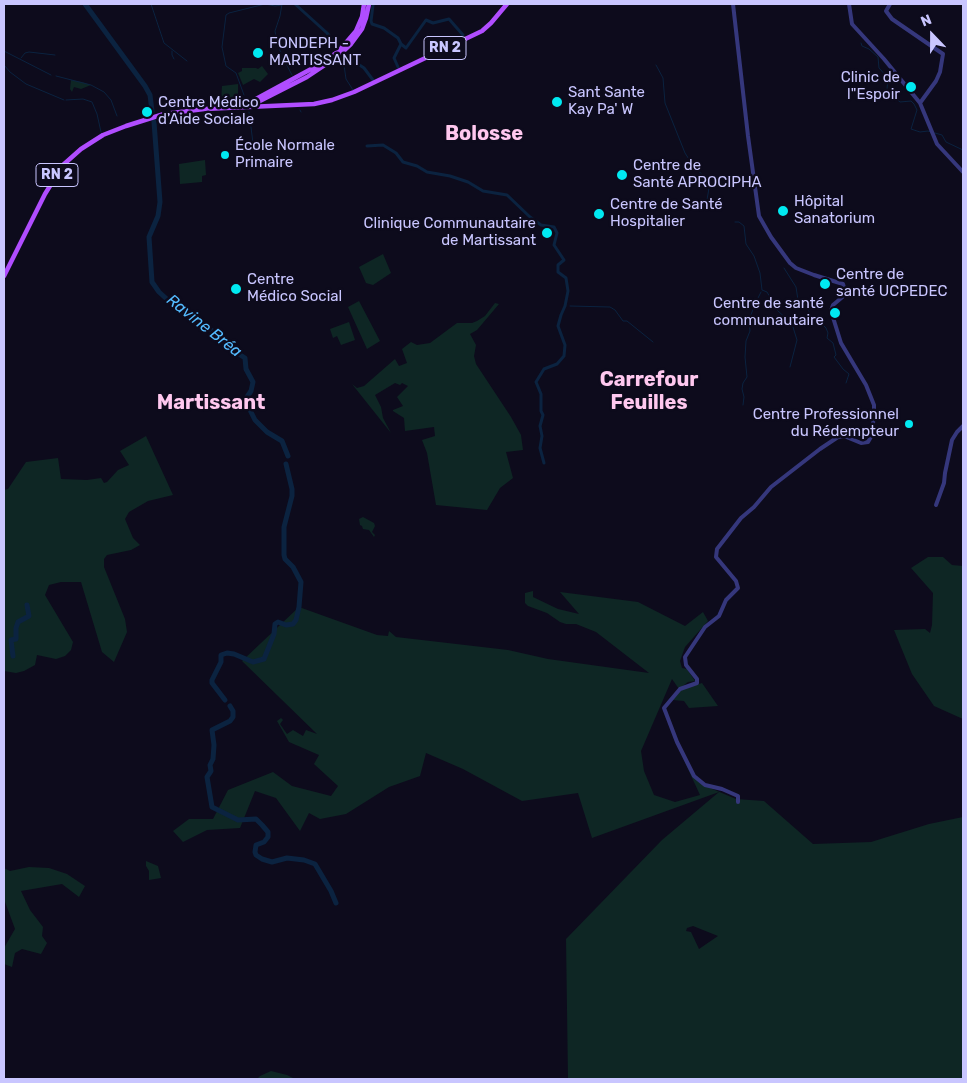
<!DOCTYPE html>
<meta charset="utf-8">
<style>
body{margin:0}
#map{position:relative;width:967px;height:1083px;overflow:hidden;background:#0d0b1c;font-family:Rubik,sans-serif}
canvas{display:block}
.frame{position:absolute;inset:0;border:5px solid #c9c6ff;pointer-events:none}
.north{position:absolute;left:907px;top:10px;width:50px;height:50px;-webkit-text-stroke:4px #0d0b1c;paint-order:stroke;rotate:338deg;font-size:14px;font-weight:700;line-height:20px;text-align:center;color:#c9c6ff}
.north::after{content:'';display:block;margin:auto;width:18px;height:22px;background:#c9c6ff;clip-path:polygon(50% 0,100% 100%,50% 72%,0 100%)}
</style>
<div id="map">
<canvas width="967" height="1083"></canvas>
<div class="frame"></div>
<div class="north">N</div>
</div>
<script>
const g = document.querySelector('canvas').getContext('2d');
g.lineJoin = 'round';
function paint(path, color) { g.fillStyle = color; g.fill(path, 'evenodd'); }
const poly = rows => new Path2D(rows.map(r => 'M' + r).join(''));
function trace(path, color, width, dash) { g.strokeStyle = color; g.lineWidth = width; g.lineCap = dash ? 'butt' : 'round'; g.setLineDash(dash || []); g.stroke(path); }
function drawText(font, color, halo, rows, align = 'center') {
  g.font = font + ' Rubik,sans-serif'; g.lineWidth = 5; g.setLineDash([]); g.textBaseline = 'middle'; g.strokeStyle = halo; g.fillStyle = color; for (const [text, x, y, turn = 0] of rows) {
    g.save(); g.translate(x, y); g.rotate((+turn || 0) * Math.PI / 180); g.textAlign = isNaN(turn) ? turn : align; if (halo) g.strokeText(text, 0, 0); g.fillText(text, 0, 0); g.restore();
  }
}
const green = poly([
 [262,66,268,74,260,82,254,79,243,85,238,73,242,71,242,68,256,68,258,69],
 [71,80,82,82,91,85,81,89,74,87,72,92,70,89],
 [238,84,238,96,242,100,221,102,222,86],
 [205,160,206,175,202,176,202,182,180,184,179,164],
 [383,254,391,273,373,285,366,283,359,267],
 [359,301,380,341,367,349,348,307],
 [495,303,499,304,477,330,470,334,476,345,474,356,476,364,511,417,521,435,523,450,506,452,513,478,500,488,487,510,436,505,427,453,422,440,435,436,434,427,405,431,404,418,393,411,393,410,403,406,397,397,408,386,402,383,400,385,395,383,375,395,381,407,383,418,391,433,352,384,357,388,364,386,395,359,399,366,407,363,402,349,411,342,417,345,430,343,457,323,472,323,477,321,485,316],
 [349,322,355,340,341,345,337,336,333,338,330,329],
 [146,436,173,495,148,501,129,512,125,519,133,538,140,545,131,550,107,555,104,559,104,567,125,619,127,632,114,662,102,652,81,582,61,582,49,585,45,595,73,642,71,650,65,656,56,659,37,655,35,665,24,671,16,673,4,671,4,490,8,489,26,462,58,458,61,479,87,480,101,478,104,483,107,482,118,470,129,465,120,451],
 [363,517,374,523,375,526,372,532,375,535,374,537,369,530,363,529,362,526,360,525,359,519],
 [928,557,943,557,952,565,963,566,963,719,934,706,912,674,894,630,925,629,930,633,932,625,933,593,911,568],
 [533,591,533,597,558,609,579,614,560,592,638,602,685,626,703,612,708,621,685,647,680,661,682,668,687,669,695,681,688,682,679,689,672,679,641,751,644,771,654,795,675,802,700,795,682,756,692,775,703,785,736,799,764,801,813,844,871,842,929,824,963,817,963,1079,568,1079,566,939,662,840,719,792,592,838,578,793,522,801,463,769,426,753,420,776,389,787,346,814,320,819,309,813,300,831,276,798,255,791,240,828,207,830,183,842,173,831,189,819,213,819,228,790,273,772,292,786,331,796,338,786,314,764,319,755,289,742,277,721,281,718,283,720,280,724,287,734,293,730,303,736,306,730,317,734,242,661,299,607,377,635,388,636,389,631,396,637,508,650,548,659,649,673,596,632,576,624,566,624,560,622,547,613,528,606,525,603,525,593],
 [693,926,718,936,699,949,691,932,686,931,687,928],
 [702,683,718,706,689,708,684,701,673,700,680,690],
 [146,861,158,866,161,878,149,880,149,871,146,866],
 [29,867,49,868,67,874,85,886,79,897,62,884,21,891,30,910,43,927,42,936,47,943,41,954,22,949,15,953,12,967,4,964,4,948,15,929,4,899,4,868,10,871],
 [271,1071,287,1075,295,1079,257,1079,260,1076]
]);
const stream = poly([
 [151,4,164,43,187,61],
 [282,4,280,16,275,31,277,43,283,58,292,75],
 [861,43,862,46,869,49,878,57,879,68,888,78,887,89,891,94,900,102,911,101,914,104,917,110,911,129,920,132,928,131,931,132],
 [4,51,51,75],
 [172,51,172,55,174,59],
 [21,58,25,53,29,52,55,55],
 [4,65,10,72,26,84,64,100],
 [344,65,346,79,353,90],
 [656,65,663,78,665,103,685,153,694,167,706,178,709,188,706,206],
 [56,76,91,85,104,92,111,100,117,116],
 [244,95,236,73,226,66,222,47,226,15,229,13,265,4,275,6,282,5],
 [66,100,83,99,92,102,97,114,101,132],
 [300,110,301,112],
 [249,112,253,143],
 [935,133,942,135,946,142,963,150],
 [735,222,739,222,744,226,746,244,754,256,760,273,762,290,767,292,777,310,792,324,797,340,790,367],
 [784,268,796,287,798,300,808,309,810,314,819,326,822,324,826,328,828,333,827,338,833,343,836,355,834,357,843,369,849,374,846,383],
 [570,306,610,307,615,310,623,321,627,321,653,342],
 [743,405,744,397,742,389,743,383,747,377,745,357,746,341,750,331,749,320,755,304,761,292]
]);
const canal = poly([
 [295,4,327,33,338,46],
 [373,5,371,21,372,24,384,28,398,38,401,44,394,58,398,67],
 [401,44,406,48,426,20,433,23,449,19,463,35],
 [349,58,364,68,373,80],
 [367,146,383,145,396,153,403,162,417,166,427,172,450,176,468,182,483,191,507,195,530,217,541,225,554,227,557,233,554,245,564,260,558,265,558,272,566,278,568,291,565,306,561,315,558,326,565,345,564,356,557,364,544,369,536,382,541,394,541,411,543,415,540,426,542,436,540,448,544,463]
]);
const river = poly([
 [85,4,145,86,150,95,152,111],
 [154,122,160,202,158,216,149,237,152,282,159,292,181,312,219,335,225,345,245,358,246,369,253,382,251,391,245,400,255,420,267,432,282,441,288,456],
 [13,656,11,640,16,639,16,628,18,622,29,616,27,605],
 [225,700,212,683,212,680,221,662,221,655,227,653,234,654,253,662,264,659,274,634,275,624,278,622,286,625,293,624,296,620,299,607,301,582,293,567,285,559,284,555,284,527,292,496,292,489,286,464],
 [230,706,233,711,233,717,230,721,212,730,214,745,213,759,210,765,211,771,207,777,212,807,238,820,256,819,262,825,268,832,268,837,264,842,256,845,255,852,256,855,262,859,272,862,287,858,304,860,315,864,331,891,336,903]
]);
const minor = poly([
 [733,4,748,136,759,216,771,237,790,263,796,268,814,275,843,284,846,294,833,305,831,311,841,343,866,385,874,405,874,412,872,435,868,442,861,443,844,436,838,437,820,449,771,487,754,507,741,518,717,549,716,557,736,581,738,588,726,600,719,616,705,627,685,657,686,665,697,679,697,683,680,689,664,708,677,742,694,776,705,785,722,789,738,796,738,802],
 [849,4,852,24,884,59,920,103,937,144,963,172],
 [890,4,886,11,892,19,943,54,940,72,936,81,920,103],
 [936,505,944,483,945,473,952,440,957,432,963,426]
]);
const major = poly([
 [243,106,313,68,338,52,356,31,362,17,364,4],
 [250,106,307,77,337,57,351,44,362,29,366,18,369,4],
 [4,276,45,194,63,165,81,149,103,135,126,126,164,114,204,109,314,104,332,100,354,92,482,31,491,23,507,4]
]);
const markers = [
 [258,53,6,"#00e9f1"],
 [911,87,6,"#00e9f1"],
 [557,102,6,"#00e9f1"],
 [147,112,6,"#00e9f1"],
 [225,155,5,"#00e9f1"],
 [622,175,6,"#00e9f1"],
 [783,211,6,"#00e9f1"],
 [599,214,6,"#00e9f1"],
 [547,233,6,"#00e9f1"],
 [825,284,6,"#00e9f1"],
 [236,289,6,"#00e9f1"],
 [835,313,6,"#00e9f1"],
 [909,424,5,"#00e9f1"]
];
const shields = [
 [445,48,42],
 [57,175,42]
];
const shieldNames = [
 ["RN 2",445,48],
 ["RN 2",57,175]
];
const poiNames = [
 ["FONDEPH -",269,44],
 ["MARTISSANT",269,61],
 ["Clinic de",900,78,"right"],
 ["l\"Espoir",900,95,"right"],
 ["Sant Sante",568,93],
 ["Kay Pa' W",568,110],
 ["Centre Médico",158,103],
 ["d'Aide Sociale",158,120],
 ["École Normale",235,146],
 ["Primaire",235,163],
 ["Centre de",633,166],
 ["Santé APROCIPHA",633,183],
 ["Hôpital",794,202],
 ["Sanatorium",794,219],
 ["Centre de Santé",610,205],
 ["Hospitalier",610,222],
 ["Clinique Communautaire",536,224,"right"],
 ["de Martissant",536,241,"right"],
 ["Centre de",836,275],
 ["santé UCPEDEC",836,292],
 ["Centre",247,280],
 ["Médico Social",247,297],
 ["Centre de santé",824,304,"right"],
 ["communautaire",824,321,"right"],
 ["Centre Professionnel",899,415,"right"],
 ["du Rédempteur",899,432,"right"]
];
const waterNames = [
 ["Ravine Bréa",204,326,38]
];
const districtNames = [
 ["Bolosse",484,134],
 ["Carrefour",649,380],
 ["Feuilles",649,403],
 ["Martissant",211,403]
];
paint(green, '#0e2624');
trace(stream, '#0b2340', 1);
trace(canal, '#0b2340', 3);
trace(river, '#0b2340', 5);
trace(minor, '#35377c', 4);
trace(major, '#b04dff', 4.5);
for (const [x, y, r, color] of markers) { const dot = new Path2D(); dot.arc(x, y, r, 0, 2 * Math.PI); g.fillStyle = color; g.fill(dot); trace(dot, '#0d0b1c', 2); }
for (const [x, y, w] of shields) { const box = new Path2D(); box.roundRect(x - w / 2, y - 11.5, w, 23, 4); g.fillStyle = '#0d0b1c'; g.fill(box); trace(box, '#c9c6ff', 1); }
drawText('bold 14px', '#c9c6ff', null, shieldNames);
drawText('15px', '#c9c6ff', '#0d0b1c', poiNames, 'left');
drawText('italic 16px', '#54bbff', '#0d0b1c', waterNames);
drawText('bold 20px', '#ffc8ef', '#0d0b1c', districtNames);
</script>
